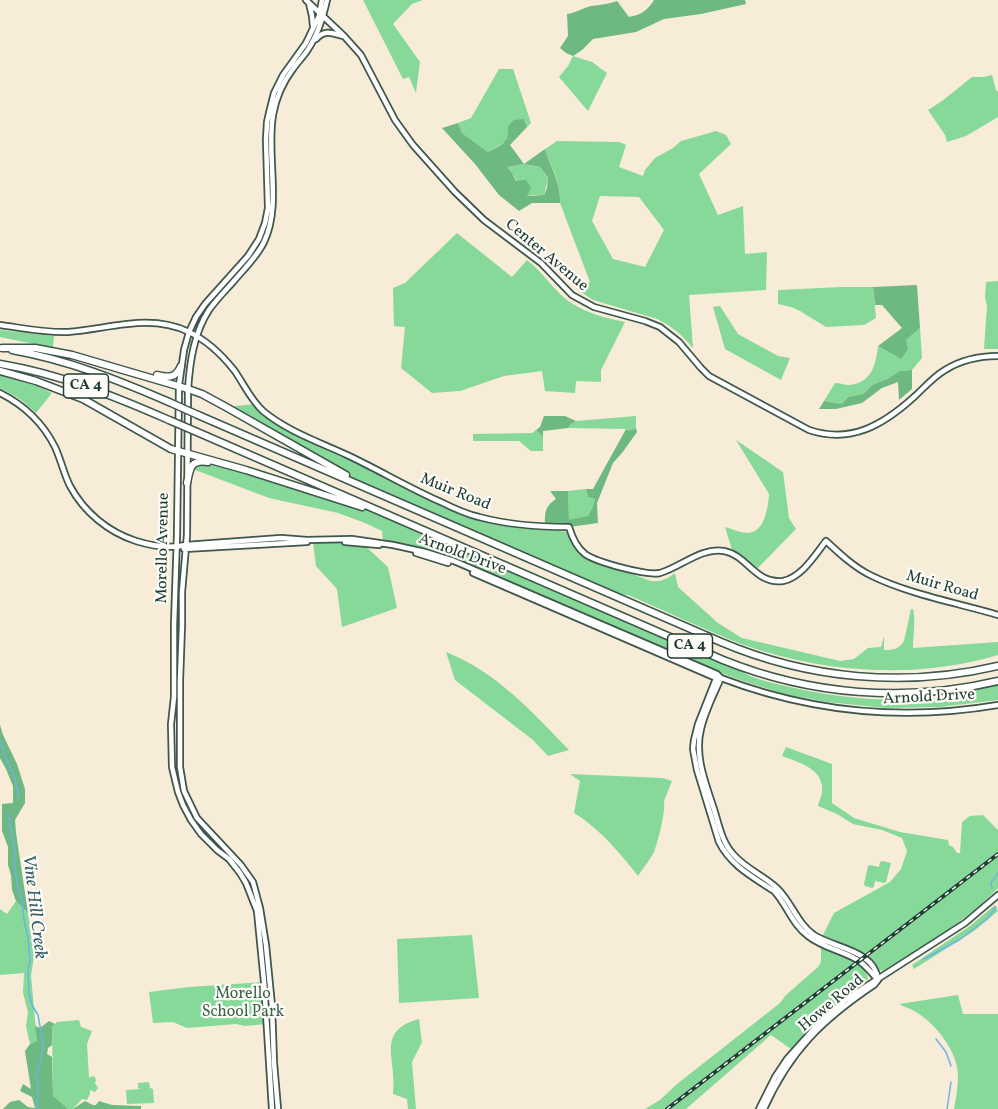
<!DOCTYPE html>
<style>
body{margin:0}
canvas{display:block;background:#f6ecd8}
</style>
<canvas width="998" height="1109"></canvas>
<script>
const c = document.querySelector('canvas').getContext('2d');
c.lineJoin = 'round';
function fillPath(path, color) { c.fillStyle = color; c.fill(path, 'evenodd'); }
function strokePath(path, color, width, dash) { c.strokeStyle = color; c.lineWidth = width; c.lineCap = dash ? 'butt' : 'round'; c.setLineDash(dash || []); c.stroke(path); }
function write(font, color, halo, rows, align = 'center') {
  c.font = font + ' Vollkorn,serif'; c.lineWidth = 4.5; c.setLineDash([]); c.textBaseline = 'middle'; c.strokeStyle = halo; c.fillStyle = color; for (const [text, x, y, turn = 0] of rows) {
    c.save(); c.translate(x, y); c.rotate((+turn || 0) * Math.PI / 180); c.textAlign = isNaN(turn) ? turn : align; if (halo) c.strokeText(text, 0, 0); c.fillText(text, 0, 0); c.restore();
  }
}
fillPath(new Path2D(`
 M363 0H423L412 4 393 24 420 62 416 93 409 77 403 79Z
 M573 56 592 62 607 73 588 111 559 77 568 66Z
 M499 69H513L531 123 527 127 524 119 509 134 505 142 488 152 462 133 458 123 471 118Z
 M992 75 996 90 998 92V117L966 136 947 142 945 135 928 110 942 101 972 77H984Z
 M716 131 726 135 731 144 699 174 718 215 743 206 745 254 767 252 766 290 689 295 693 348 680 334 668 325 657 319 593 300 578 290 590 282 560 203C561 182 552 169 545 149L557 141 620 142 626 145 619 167 643 176 645 170 655 158 673 148 681 141ZM600 196 639 197 664 230 645 267 613 259 592 221Z
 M524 164 540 167 548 179 544 195H534L526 196C519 187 515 175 507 167Z
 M457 233 512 277 527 260C540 270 549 283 560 294 578 311 601 317 625 322L601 370V382L576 381 575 393 545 391 542 371 504 376 460 391 432 393 401 368 405 327 394 326 393 288 405 283Z
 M998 281V349H984L987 306 985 297 986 282Z
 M842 287H873L876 318 864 325 826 327 800 311 791 307 778 304V290Z
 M720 306 738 334 778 356 790 358 781 380 725 349 713 307Z
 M920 328 922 358 912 370 900 371 887 379 872 385 863 394 848 397 842 404 824 401 835 383C840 383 845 385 849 385 872 383 876 364 878 346L901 359 906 340Z
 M0 330 54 336 53 348 0 337Z
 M0 375 37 386 52 393 36 413 20 399 0 388Z
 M255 404 276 420 459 510 496 521 557 527 559 531 567 532C572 542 576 551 585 557L651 581C661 582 667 579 675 573L678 587 718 623 742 638 840 661 854 659 868 648 881 647 884 636V650C894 650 899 649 904 641L911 609H913C916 622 913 635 913 648L998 642V655C914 680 823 673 741 644 703 629 665 611 628 595L608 593 372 491 226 407Z
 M636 416V428L629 431 626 429 568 428 571 424 576 421Z
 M536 430 543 437V451H531L519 441H473V434L532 433Z
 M736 440 783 472 789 518 796 529 754 572 733 553 725 527C732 529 741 533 748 533 765 532 768 507 769 494Z
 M203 461 318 493 399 520 731 664C737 668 744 673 750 676 763 681 777 684 790 687 845 700 913 705 969 693 979 691 987 684 998 681V700L940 707 885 708 827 702 788 695 746 682 718 672 522 587 454 561 383 543 382 531 365 523 338 513 269 498 190 468Z
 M586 489 588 497 595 499 593 506 588 516 569 521 568 491Z
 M324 541 362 543 388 567 397 608 342 627 337 589 316 566 313 542Z
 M446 652C497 672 532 712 569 750L548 756 533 740 455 680Z
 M786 747 832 764V803L854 818 900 832 948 840 949 845 953 847 957 853H960L962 822 970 816 983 815 998 830V888C965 922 923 947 883 971L879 970 868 957 937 903 936 902 863 957 821 939 834 913 890 882 901 869 907 851 902 838 882 830 853 824 837 814 818 806C819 801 822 796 822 792 825 769 798 762 782 756Z
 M570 774 663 778 672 781 664 801C666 810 658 842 654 852 650 860 643 868 638 876 620 853 599 828 574 813L580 781Z
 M883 861 891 863 886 882 884 883 875 881 874 887 872 888 865 886 864 884 868 866 870 865 879 867 880 862Z
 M16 901 28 913 34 956 31 976 37 1041 30 1044 26 1026 28 1012 23 993 24 973 0 975V909L7 914Z
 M995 905 998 911 974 931 914 969 912 965 970 926Z
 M472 935 479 998 399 1003 397 939Z
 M821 948C835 953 866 962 868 979L815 1021 791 1049 771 1035 686 1109H645L660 1100 677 1084 780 1003 786 995 818 967 821 962Z
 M264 982 266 1024 245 1026 236 1024 187 1028 173 1022 153 1023 149 992 189 987Z
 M958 995 963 1014H998V1109H954C956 1098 958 1087 958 1076 958 1052 936 1024 916 1012 910 1008 904 1007 899 1004Z
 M419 1019 422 1042 412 1062 416 1109H408L407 1099 393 1094C398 1061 374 1031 419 1019Z
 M79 1020 81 1027 92 1031 87 1044 89 1078 92 1076 95 1077 96 1080 95 1083 98 1088 95 1092 90 1090V1094L87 1100 82 1099 73 1109H68L53 1097 52 1027 57 1022Z
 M149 1082 150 1088 153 1089 154 1103 127 1104 126 1090 141 1089 138 1088V1083Z`), '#87d999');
fillPath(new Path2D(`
 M654 0H745L746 4 701 14 664 19 636 32 593 39 582 50 573 56 566 53 560 48 568 36 567 14C576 13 582 8 591 6 600 5 608 4 617 1L629 17C641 15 648 10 654 0Z
 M524 119 527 127 510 145 524 164 545 149C551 168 561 183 560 203H532L519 211 499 195 475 164 442 128 458 123 462 133 488 152C501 145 510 143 508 126L514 120ZM524 164 540 167 548 178 547 188 544 195 527 196 531 188 526 180 516 181 512 173 507 167Z
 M917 285 920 328 906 340 908 349 901 359 878 346 902 328 882 305H875L873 287Z
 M912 370V389L899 400 898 382 882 388 862 403 836 409H819L824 401 842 404 848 397 863 394 872 385 887 379 900 371Z
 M544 416H565L576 421 571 424 568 428 543 431V437L536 430 540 427Z
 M636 428 637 432 622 453 613 463 597 503 598 523 569 527H545C545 513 544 507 556 499L550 491H568L569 520 588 516 593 506 595 499 588 497 586 489H593L626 429 629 431Z
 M0 725 3 735 17 764 25 789V803L15 820 16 833 28 913 16 901 12 890 11 875 8 865V847L2 831V804L13 803V786L6 769 0 758Z
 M49 1021 55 1024 52 1027V1045L48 1048 47 1054 52 1057 53 1096 68 1109H3L10 1102 19 1100 28 1107 35 1108 32 1097 20 1091 23 1084 31 1089 25 1051 30 1044 37 1041 35 1026 40 1028Z
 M85 1101 93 1105H96L99 1101 112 1105 141 1106V1109H73Z`), '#6db981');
strokePath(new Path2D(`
 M0 740 4 753 14 776 19 797
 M8 813 15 851 14 862 18 888 22 900 24 920 28 937 30 962 28 971 29 993 32 1005 38 1015 43 1043 41 1059 36 1076 38 1085 37 1105 38 1109
 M992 888 991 883 998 873
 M924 959 959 940 988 918 996 907
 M936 1039 946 1052 951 1066
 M947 1109 951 1082`), '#6fb2e4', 1.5);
const secondary = new Path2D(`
 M306 0 344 36 361 55 395 120 413 145 455 192 484 220 541 263 572 295 594 307 645 321 660 327 679 342 701 368 709 376 809 430C851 444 883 425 914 397 924 388 933 377 945 370 961 360 979 356 998 356
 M309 3 312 16 313 26
 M316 39C325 29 332 33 343 36
 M0 325C22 328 45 333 68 332 109 329 149 313 189 332 206 340 222 355 234 370 244 384 250 399 263 411 287 431 319 442 347 455 379 470 409 488 441 502 453 508 466 514 479 517 509 525 539 527 569 527 572 537 576 547 585 554 596 562 647 576 660 573 681 567 701 547 724 551 747 555 756 585 783 581 802 577 815 555 826 541 840 554 854 567 870 575 908 594 957 603 998 615
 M0 393C24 405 43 423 55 447 61 460 64 474 70 486 84 512 108 532 136 541 152 546 169 549 186 545L281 538 307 540 352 539 393 545 425 552 454 561 717 674 721 678C810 712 904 721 998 705
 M345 542 379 545
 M184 549 307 542
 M416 553 448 563
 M473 573 716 678H721
 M717 676 698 724 694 740 693 749 697 770 719 842C731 866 753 877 774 891 787 905 792 924 808 936 822 947 839 950 854 958 865 963 870 972 878 980
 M721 678C714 694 705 711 701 729 694 756 706 784 714 809 719 825 722 843 734 855 746 869 765 876 778 889 792 903 797 923 814 935 834 948 875 950 878 980
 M272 1109 264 982 257 911 246 883 240 873 229 859 217 850 201 834 191 820 183 805 178 792 172 767 171 724 174 697V625L177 535 179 385 184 350 189 332 196 317 205 304 248 256 259 239 265 223 268 208 266 140 267 122 269 113 274 93 283 75 306 43 319 16 322 0
 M278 1109 274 1063 272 1006 266 945 260 908 253 882 241 865 197 818 184 791 180 767V680L182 625V592L187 535 188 389C190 361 194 333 209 310 216 300 225 291 233 282 243 270 257 257 264 242 282 205 266 155 273 115 276 98 283 82 293 69 297 63 303 57 307 51 318 35 323 18 327 0
 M759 1109 775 1077 787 1059 821 1021 845 1000 965 923 998 895
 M764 1109C790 1051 822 1020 874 985L878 980`);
const highway = new Path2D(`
 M2 348H35L72 355 188 389 202 394 226 407 346 475
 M12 350C68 360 118 380 169 402
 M0 364C60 374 114 396 169 420
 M0 371 36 381 83 399 171 449 246 470 362 507
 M157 375C169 378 176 378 181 366
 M198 415 721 642C808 679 905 688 998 666
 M197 432 723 660C810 695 906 703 998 681
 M187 483C190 469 190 459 208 462`);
strokePath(secondary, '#3f574d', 8);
strokePath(highway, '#3f574d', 9);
strokePath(secondary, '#fff', 4.5);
strokePath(highway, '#fff', 6);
const rail = new Path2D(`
 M667 1109 998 854`);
strokePath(rail, '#1f3d34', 4);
strokePath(rail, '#fdfcf7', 1.5, [4.5]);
const highwayBridge = new Path2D(`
 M169 402 198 415
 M169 420 197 432`);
strokePath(highwayBridge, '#3f574d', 9, []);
strokePath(highwayBridge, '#fff', 6);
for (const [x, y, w] of [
 [86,386,45],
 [690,646,45]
]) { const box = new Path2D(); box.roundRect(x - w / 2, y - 12, w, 24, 4.5); c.fillStyle = '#fdfcf7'; c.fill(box); strokePath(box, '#1f3d34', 1.5); }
write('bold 15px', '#1f3d34', null, [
 ["CA 4",86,386],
 ["CA 4",690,646]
]);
write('16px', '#1f3d34', '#fdfcf7', [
 ["Center Avenue",546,256,40],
 ["Muir Road",455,493,22],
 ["Morello Avenue",164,548,-89],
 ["Arnold Drive",462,555,20],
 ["Muir Road",942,587,16],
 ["Arnold Drive",929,698,-3],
 ["Howe Road",832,1004,-40]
]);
write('16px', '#39644d', '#fdfcf7', [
 ["Morello",243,995],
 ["School Park",243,1013]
]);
write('italic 18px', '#376069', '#fdfcf7', [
 ["Vine Hill Creek",33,907,83]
]);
</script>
